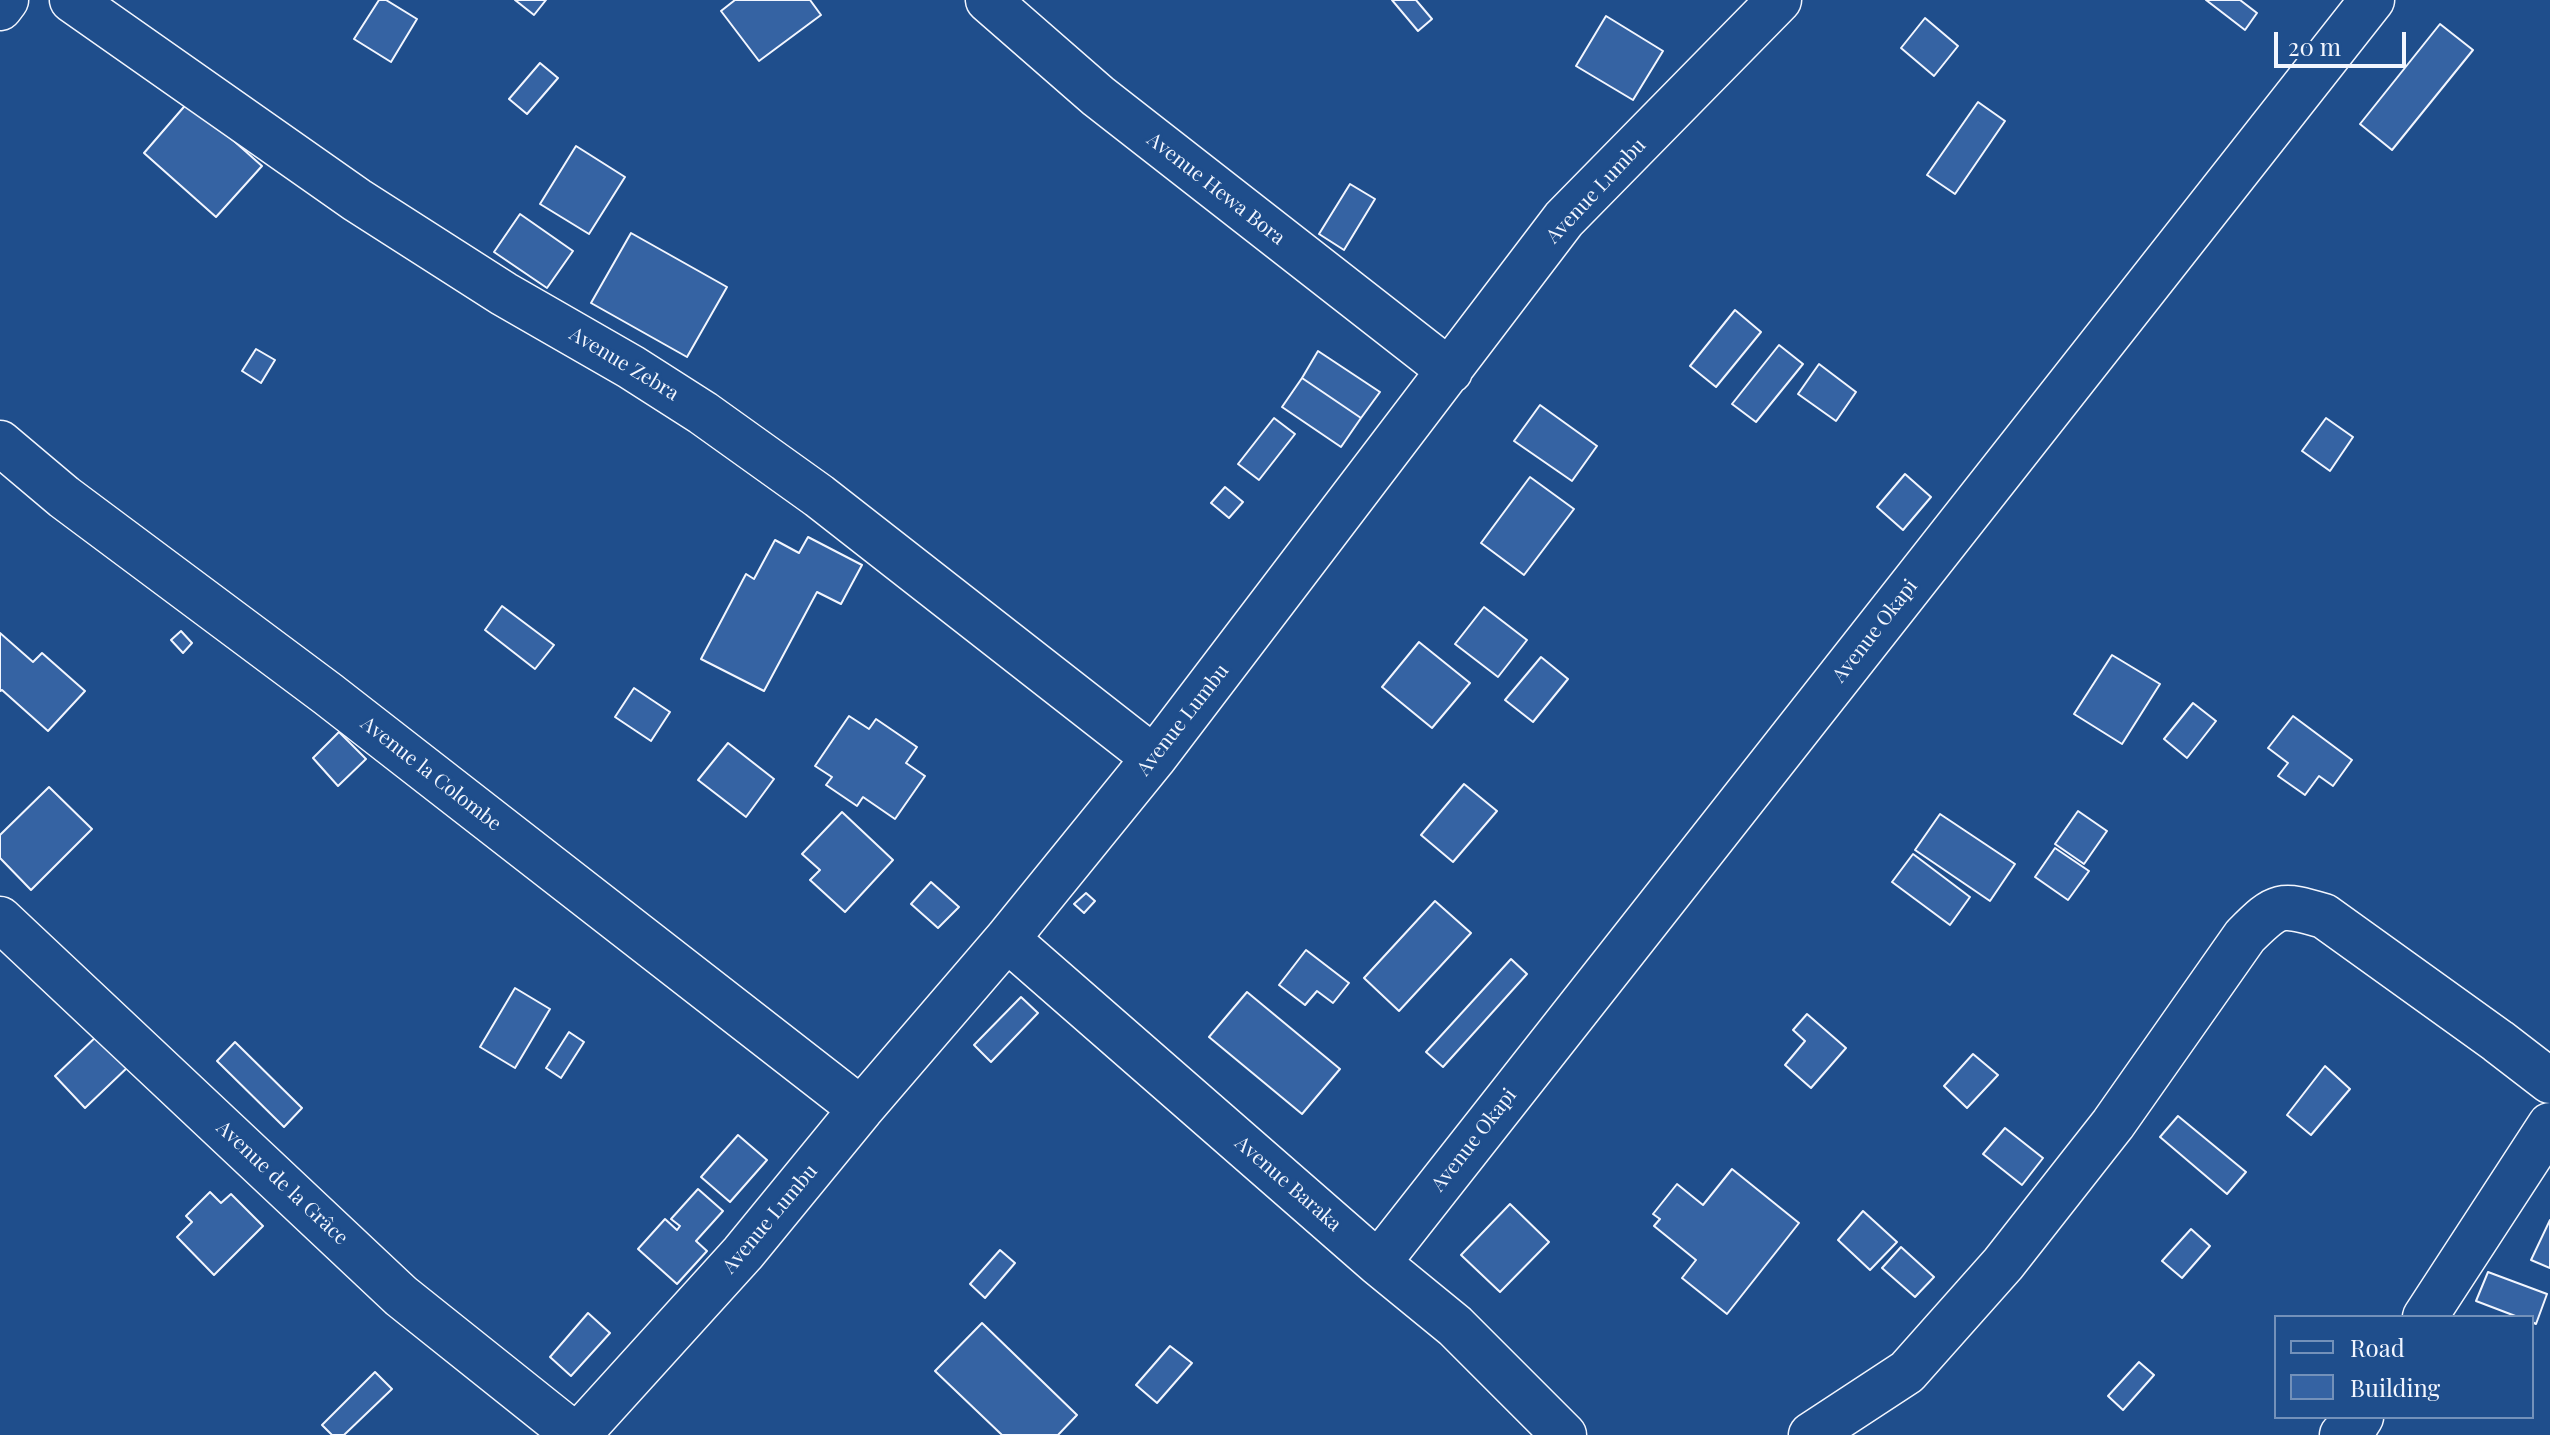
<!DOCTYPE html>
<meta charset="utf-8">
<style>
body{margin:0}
#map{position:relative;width:2550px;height:1435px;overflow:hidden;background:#1f4e8c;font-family:"Playfair Display",serif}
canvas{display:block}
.legend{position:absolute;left:2274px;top:1315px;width:260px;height:104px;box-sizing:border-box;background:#1f4e8c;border:2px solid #7391ba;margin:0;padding:10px 14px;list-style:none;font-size:24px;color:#f2f6ff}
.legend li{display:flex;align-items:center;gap:16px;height:40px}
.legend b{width:40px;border:2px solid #7391ba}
.scale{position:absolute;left:2274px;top:32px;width:132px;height:36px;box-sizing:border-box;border:4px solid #f2f6ff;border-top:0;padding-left:10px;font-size:24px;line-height:28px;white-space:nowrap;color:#f2f6ff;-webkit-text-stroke:6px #1f4e8c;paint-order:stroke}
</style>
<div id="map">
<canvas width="2550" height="1435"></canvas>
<ul class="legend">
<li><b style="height:10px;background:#1f4e8c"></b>Road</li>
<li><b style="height:22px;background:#3563a3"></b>Building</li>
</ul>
<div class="scale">20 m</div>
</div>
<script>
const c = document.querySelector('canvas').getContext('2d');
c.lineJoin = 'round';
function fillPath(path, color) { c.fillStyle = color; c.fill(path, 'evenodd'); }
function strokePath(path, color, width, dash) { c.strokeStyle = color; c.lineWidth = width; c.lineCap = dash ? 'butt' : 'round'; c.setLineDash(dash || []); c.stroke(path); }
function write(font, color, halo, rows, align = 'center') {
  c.font = font + ' "Playfair Display",serif'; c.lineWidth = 6; c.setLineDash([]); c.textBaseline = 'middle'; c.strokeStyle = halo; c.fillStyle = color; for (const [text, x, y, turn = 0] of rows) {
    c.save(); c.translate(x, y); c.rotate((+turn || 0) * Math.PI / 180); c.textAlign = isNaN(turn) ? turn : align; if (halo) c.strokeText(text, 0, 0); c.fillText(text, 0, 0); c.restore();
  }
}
const building = new Path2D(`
 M379 0H386L417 19 391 62 354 39Z
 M515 0H546L534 15Z
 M735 0H810L821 15 759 61 721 11Z
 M1392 0H1416L1432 19 1418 31Z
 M2206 0H2240L2257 13 2245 30Z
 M1606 16 1663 51 1633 100 1576 66Z
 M1925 18 1958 46 1934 76 1901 48Z
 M2440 24 2473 50 2392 150 2360 124Z
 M540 63 558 78 527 114 509 99Z
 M189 101 262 166 216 217 144 153Z
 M1978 102 2005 121 1955 194 1927 175Z
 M576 146 625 177 589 234 540 204Z
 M1350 184 1375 199 1344 250 1319 234Z
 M520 214 573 251 547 288 494 252Z
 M631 233 727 287 687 357 591 303Z
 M1735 310 1761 332 1716 387 1690 366Z
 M1779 345 1803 364 1756 422 1732 404Z
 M256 349 275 360 261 383 242 371Z
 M1318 351 1380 392 1361 418 1302 378Z
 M1819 364 1856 392 1836 421 1798 394Z
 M1302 378 1361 418 1341 447 1282 407Z
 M1540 405 1597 446 1572 481 1514 441Z
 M1274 418 1295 434 1259 480 1238 464Z
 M2326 418 2353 437 2330 471 2302 451Z
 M1905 474 1931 497 1903 530 1877 507Z
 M1530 477 1574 509 1524 575 1481 543Z
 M1225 487 1243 502 1229 518 1211 503Z
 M808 537 862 565 841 604 817 592 764 691 701 659 746 574 754 579 775 540 799 553Z
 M502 606 554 645 535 669 485 630Z
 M1484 607 1527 640 1498 677 1455 644Z
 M181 631 192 643 183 653 171 640Z
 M0 633 33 662 42 653 85 691 48 731 2 690 0 691Z
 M1419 642 1470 683 1432 728 1382 687Z
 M2112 655 2160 684 2122 744 2074 714Z
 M1541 657 1568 679 1533 722 1505 700Z
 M634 688 670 712 651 741 615 717Z
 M2193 703 2216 721 2187 758 2164 739Z
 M849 716 869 729 876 719 917 747 906 763 925 776 895 819 863 797 857 806 826 785 832 777 815 766Z
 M2293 716 2352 760 2333 786 2319 776 2305 795 2278 776 2288 763 2268 748Z
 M339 732 366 759 338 786 313 758Z
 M728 743 774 779 746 817 698 780Z
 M1464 784 1497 811 1453 862 1421 835Z
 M49 787 92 829 31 890 0 858V835Z
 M2078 811 2107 831 2084 864 2055 844Z
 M842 812 893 860 845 912 810 880 820 870 802 854Z
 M1940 814 2015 864 1990 901 1915 850Z
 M2055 848 2089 871 2068 900 2035 877Z
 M1913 854 1970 897 1950 925 1892 882Z
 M931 882 959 907 938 928 911 904Z
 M1086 893 1095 901 1084 913 1074 904Z
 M1435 901 1471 933 1399 1011 1364 978Z
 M1306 950 1349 983 1333 1003 1317 991 1305 1005 1279 985Z
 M1511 959 1527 974 1443 1067 1426 1052Z
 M515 988 550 1009 515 1068 480 1047Z
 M1247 992 1340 1069 1302 1114 1209 1037Z
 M1021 997 1038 1013 991 1062 974 1045Z
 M1807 1014 1846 1048 1811 1088 1785 1065 1805 1041 1793 1030Z
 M569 1032 584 1042 561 1078 546 1068Z
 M99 1034 130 1065 85 1108 55 1076Z
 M235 1042 302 1108 284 1127 217 1061Z
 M1973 1054 1998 1075 1967 1108 1944 1086Z
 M2325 1066 2350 1089 2311 1135 2287 1115Z
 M2178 1116 2246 1172 2227 1194 2160 1137Z
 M2005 1128 2043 1158 2022 1185 1983 1154Z
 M738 1135 767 1160 730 1202 701 1177Z
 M1732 1169 1799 1223 1727 1314 1682 1278 1696 1260 1654 1226 1660 1219 1653 1214 1677 1184 1703 1205Z
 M698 1189 723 1211 696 1241 707 1251 677 1284 638 1249 665 1219 677 1230 680 1226 671 1219Z
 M210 1192 221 1203 231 1194 263 1226 214 1275 177 1237 192 1222 186 1216Z
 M1510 1204 1549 1242 1500 1292 1461 1255Z
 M1863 1211 1897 1242 1870 1270 1838 1240Z
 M2550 1220V1268L2531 1260Z
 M2191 1229 2210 1246 2182 1278 2162 1261Z
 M1901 1247 1934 1277 1915 1297 1882 1268Z
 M1000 1250 1015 1263 985 1298 970 1284Z
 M2488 1272 2547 1294 2536 1324 2532 1322V1317H2518L2476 1301Z
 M588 1313 610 1333 571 1376 550 1357Z
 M982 1323 1077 1415 1058 1435H1002L935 1371Z
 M1170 1346 1192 1363 1157 1403 1136 1385Z
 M2139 1362 2154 1375 2123 1410 2108 1396Z
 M375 1372 392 1389 344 1435H332L322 1425Z`);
fillPath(building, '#3563a3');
strokePath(building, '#f2f6ff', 2);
const minor = new Path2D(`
 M72 0 357 200 504 294 631 367 703 413 819 496 1154 758
 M988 0 1098 96 1450 371
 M0 8 6 0
 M0 443 64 497 328 694 861 1109
 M0 919 401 1296 575 1435
 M1007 939 1378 1263 1455 1326 1564 1435
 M1378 1263 2372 0
 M2425 1317 2550 1125
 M578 1435 743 1253 861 1109 1007 939 1154 758 1564 219 1779 0
 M1811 1435 1907 1372 2003 1264 2113 1124 2245 936C2278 903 2280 903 2324 916L2498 1041 2550 1081
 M2342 1435 2356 1425 2361 1417`);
strokePath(minor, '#f2f6ff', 47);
strokePath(minor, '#1f4e8c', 44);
write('20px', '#f2f6ff', '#1f4e8c', [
 ["Avenue Hewa Bora",1216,189,38],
 ["Avenue Lumbu",1596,191,-47],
 ["Avenue Zebra",624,364,31],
 ["Avenue Okapi",1875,631,-52],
 ["Avenue Lumbu",1183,720,-52],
 ["Avenue la Colombe",431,774,38],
 ["Avenue Okapi",1474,1140,-52],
 ["Avenue de la Grâce",282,1183,43],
 ["Avenue Baraka",1288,1184,41],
 ["Avenue Lumbu",770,1219,-50]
]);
</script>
